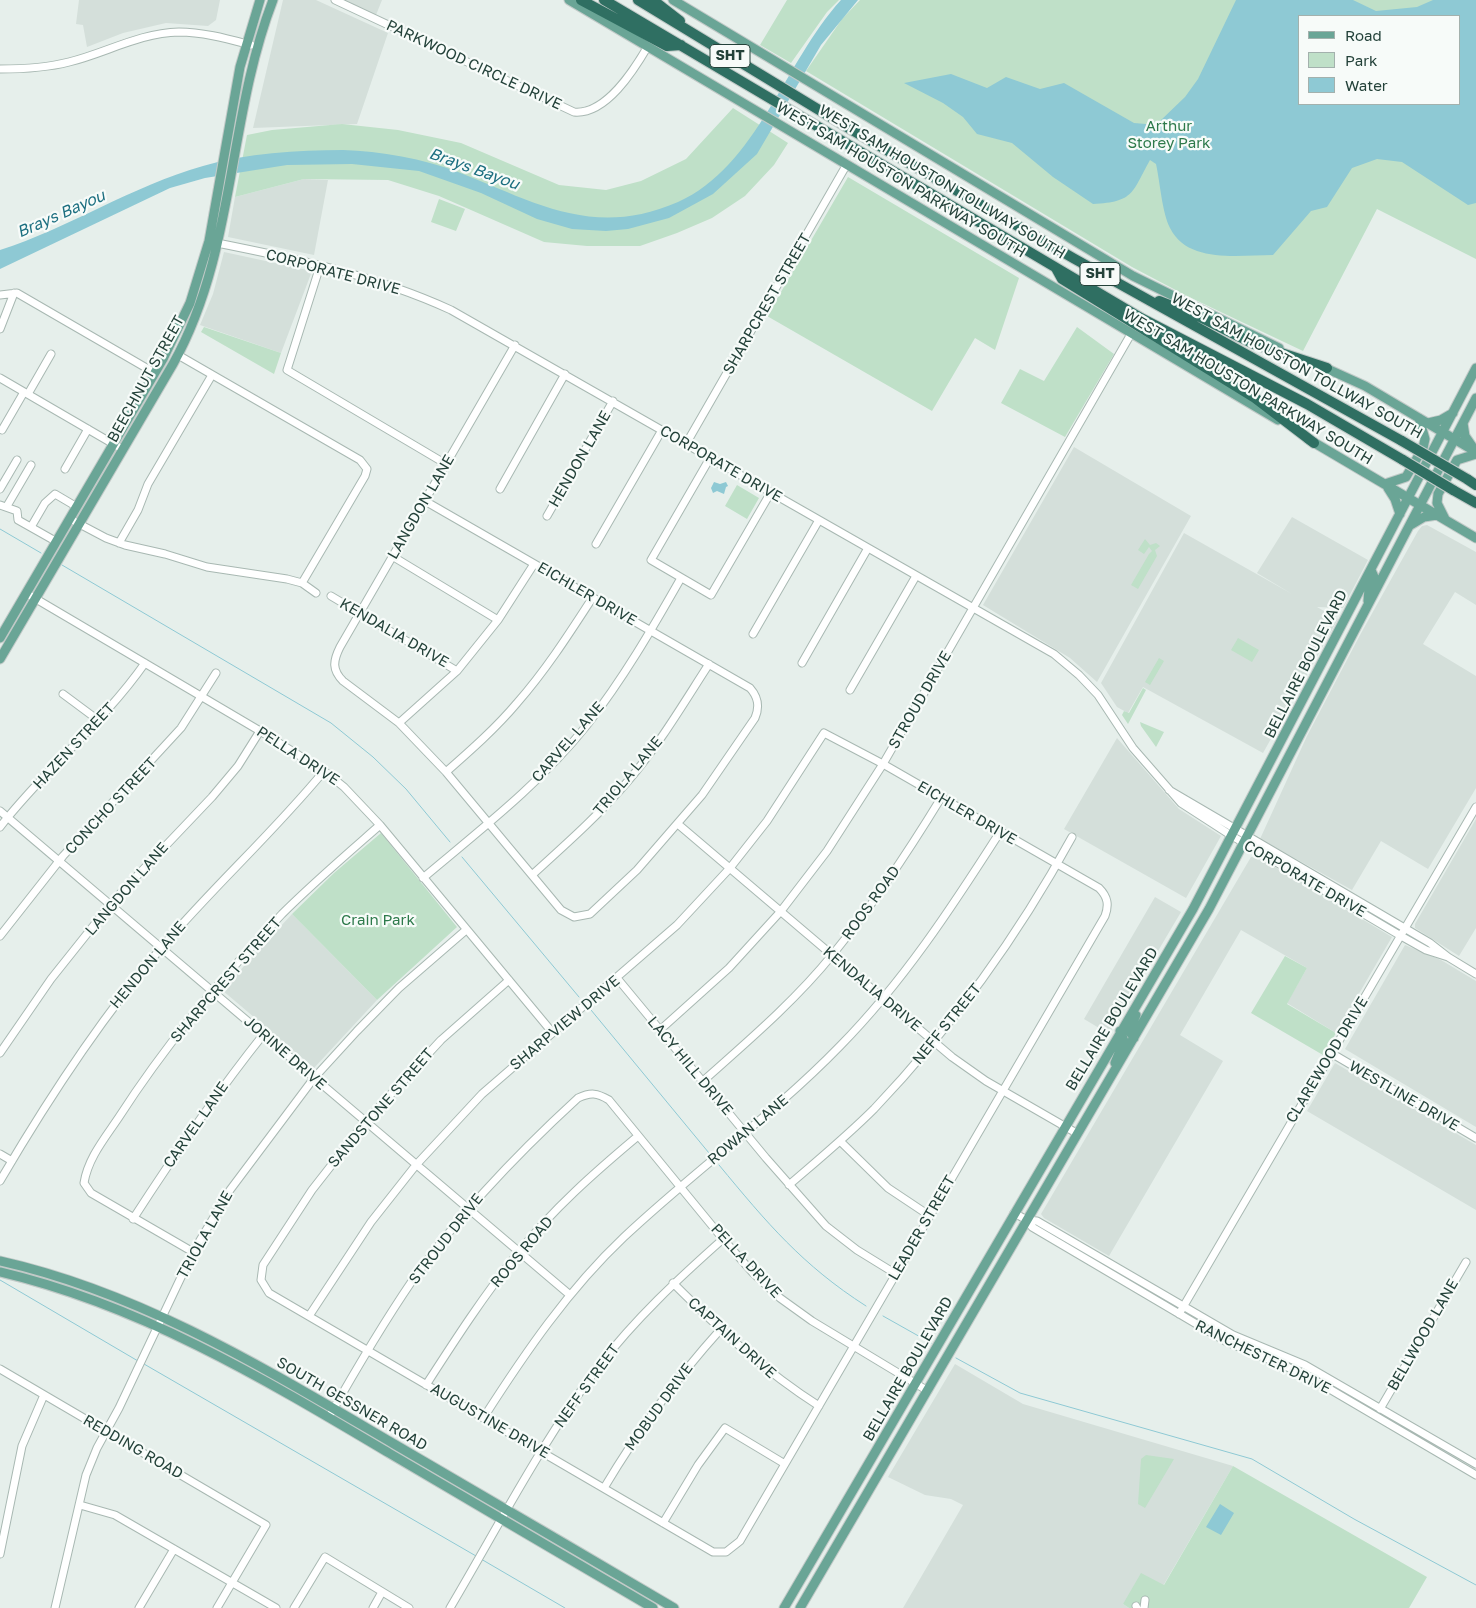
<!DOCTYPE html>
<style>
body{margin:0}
#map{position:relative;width:1476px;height:1608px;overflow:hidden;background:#e6efeb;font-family:"Golos Text",sans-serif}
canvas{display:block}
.legend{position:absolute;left:1298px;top:15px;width:162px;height:90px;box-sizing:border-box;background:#f7fbf9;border:1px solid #a3b1ad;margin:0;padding:6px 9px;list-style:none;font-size:15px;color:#24423a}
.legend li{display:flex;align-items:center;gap:10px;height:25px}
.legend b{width:25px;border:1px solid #a3b1ad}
</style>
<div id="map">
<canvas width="1476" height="1608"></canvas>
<ul class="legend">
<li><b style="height:6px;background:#6aa596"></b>Road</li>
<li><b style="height:14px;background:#bfe0c8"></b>Park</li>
<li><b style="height:14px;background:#8ec9d4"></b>Water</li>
</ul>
</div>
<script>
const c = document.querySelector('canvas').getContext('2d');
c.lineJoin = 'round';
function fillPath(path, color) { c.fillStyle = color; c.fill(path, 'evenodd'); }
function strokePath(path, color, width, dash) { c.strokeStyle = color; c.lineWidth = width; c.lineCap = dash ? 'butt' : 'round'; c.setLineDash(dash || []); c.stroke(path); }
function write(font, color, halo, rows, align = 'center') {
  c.font = font + ' "Golos Text",sans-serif'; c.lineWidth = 4.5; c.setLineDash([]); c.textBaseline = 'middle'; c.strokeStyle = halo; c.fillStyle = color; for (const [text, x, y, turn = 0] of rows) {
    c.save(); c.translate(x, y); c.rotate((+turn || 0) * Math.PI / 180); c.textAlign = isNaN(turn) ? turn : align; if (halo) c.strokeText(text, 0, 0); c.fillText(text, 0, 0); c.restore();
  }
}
fillPath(new Path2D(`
 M79 0H220L216 20 208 26 166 23 123 33 87 47 83 25 76 24Z
 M283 0H316L388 33 357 124 253 128Z
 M344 0H382L376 15Z
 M304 179 328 180 314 255 228 237 235 197Z
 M224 252 312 271 281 353 200 325 213 294Z
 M1074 447 1191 516 1097 682 1070 658 983 605Z
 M1292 517 1368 560 1343 608 1317 607 1338 619 1263 753 1143 687 1128 713 1117 707 1101 683 1184 533 1292 594 1257 573Z
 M1427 525 1476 552V605L1455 592 1423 644 1476 676V788L1428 869 1381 841 1352 890 1260 839 1307 736 1360 635 1418 531 1422 526Z
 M1117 738 1179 809 1221 836 1186 898 1064 829Z
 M1476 819V928L1459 956 1415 928V924Z
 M1251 857 1260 858 1392 937 1336 1033 1287 1003 1307 968 1241 930 1180 1035 1223 1061 1109 1256 1044 1218 1041 1214Z
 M1155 897 1181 912 1109 1034 1084 1019Z
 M292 914 377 1000 314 1068 222 990Z
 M1405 945 1441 960 1476 981V1127L1345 1049Z
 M1335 1063 1476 1145V1210L1307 1111Z
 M955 1364 1023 1404 1233 1466 1163 1586 1123 1604 1129 1608H903L963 1505 951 1499 925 1495 888 1477Z`), '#d4dfda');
fillPath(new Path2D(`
 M787 0H839L827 12 791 63 760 45Z
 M860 0H1476V259L1377 209 1303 351 1187 296 1132 267 806 71 842 19ZM1300 16H1460V104H1300Z
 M733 108 788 143 774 165 745 196 712 218 677 233 640 246H587L544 242 439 196 388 180 304 179 235 197 247 135 272 130 342 124 398 130 461 143 559 185 606 190 641 181 686 159Z
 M848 177 1019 278 995 350 975 338 932 411 767 316Z
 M439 199 465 209 456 231 431 222Z
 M204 327 281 353 274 374 201 332Z
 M1077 327 1114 354 1065 437 1001 403 1020 369 1044 381Z
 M737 485 759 498 747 519 725 506Z
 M1145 539 1150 545 1156 543 1160 546 1155 550 1157 556 1138 589 1131 585 1149 554 1152 551 1149 547 1144 554 1138 550Z
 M1238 638 1259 650 1252 662 1231 650Z
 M1159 658 1164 661 1150 685 1145 682Z
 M1143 688 1146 690 1128 724 1122 715 1124 711 1129 713Z
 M1140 722 1164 732 1156 747 1141 726Z
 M381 833 457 927 377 1000 292 914 334 873Z
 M1285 956 1307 968 1287 1004 1336 1033 1323 1055 1251 1013Z
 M1146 1455 1174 1459 1145 1508 1138 1504 1141 1459Z
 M1233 1466 1427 1577 1409 1608H1129L1123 1604 1141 1573 1164 1585Z`), '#bfe0c8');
fillPath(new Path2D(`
 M841 0H858L821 45 757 154 713 194 669 218 628 229 606 231 572 229 537 219 481 193 419 171 352 164 287 165 205 178 170 188 0 269V250C69 228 132 186 203 166 247 153 297 150 343 150 380 151 424 159 458 172 535 202 593 239 678 202 757 167 785 61 841 0Z
 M1236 0H1353L1376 11 1417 7 1433 0H1476V203L1468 205 1402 162 1377 159 1352 168 1327 207 1311 211 1273 255C1239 255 1188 264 1170 228 1162 212 1160 182 1156 164L1150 160C1132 192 1135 202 1093 204L1053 177 1012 143 977 134 963 117 943 103 904 83 951 74 987 88 1006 77 1040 89 1064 83 1134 123 1146 124 1159 122 1185 97 1198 79ZM1300 16H1460V104H1300Z
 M714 482 720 484 726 482 728 486 726 487 724 494 717 491 713 493 711 488Z
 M1220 1504 1234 1513 1221 1535 1206 1527Z`), '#8ec9d4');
strokePath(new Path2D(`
 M0 529 41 553
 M62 565 331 723 373 757 406 789 450 842
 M462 857 579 997
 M591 1010 709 1153
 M719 1165C767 1223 802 1265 866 1306
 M0 1280 138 1361
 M883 1316 931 1343
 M956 1358 1020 1393 1252 1459 1354 1519 1476 1585
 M144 1364 476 1556
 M481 1559 565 1608`), '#8ec9d4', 1);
const minor = new Path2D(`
 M335 0 574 112C606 115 634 70 648 46
 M0 69C23 69 46 68 69 62 106 53 139 33 179 32 203 32 228 39 251 45
 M212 242C293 258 375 275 451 310L1054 654 1079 675 1098 695 1133 748 1181 803 1232 836 1401 936 1426 950 1448 957
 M320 266 287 370 446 464
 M0 295 17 293 155 373
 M0 329 14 293
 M178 355 360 460 367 469 365 476 302 583
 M0 378 122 449
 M28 394 51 354
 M2 430 24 392
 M686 444 847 164
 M710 458 651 560 711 595 771 492
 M65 469 88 429
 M0 489 17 460
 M500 489 565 374
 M425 501 750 688C758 697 760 706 755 718L702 795 637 870 590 914 574 917 561 910 446 772 399 723 343 681C332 670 333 661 340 647L515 345
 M0 505 17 511 18 520 57 542
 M7 506 31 465
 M547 516 613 401
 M70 519 106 538 125 545 165 554 207 567 287 579 302 583 316 593
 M31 527 45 503 55 494 77 507
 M119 543 138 510 148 484 212 375
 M596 544 662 430
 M392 556 498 620
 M26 593 260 731 324 771 344 787 380 825 552 1032
 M331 596 457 671
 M753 634 819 520
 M802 663 868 548
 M850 690 916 576
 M63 694 98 720
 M399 723 457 671 498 620 534 564
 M446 772C471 750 496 728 517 703 546 670 569 634 593 597
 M1169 790 1430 943 1448 957 1476 974
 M0 811 570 1295
 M679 825 952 1057 986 1081 1078 1134
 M0 827C45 769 103 723 145 663
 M532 875C565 845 599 815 628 781 659 745 683 704 709 664
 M423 878C480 830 540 784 587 725 623 679 652 629 681 578
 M0 936 63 856 181 728 216 673
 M617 978 766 1158 826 1226 857 1250 896 1274
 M660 1030 729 968 781 911 827 851 883 764 1131 334
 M0 1053 51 979 114 900 212 797 238 766 260 731
 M1331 1053 1476 1138
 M703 1081C748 1041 795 1001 833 954 873 905 908 852 941 798
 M840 1141 888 1188 930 1216
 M0 1154 12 1161
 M0 1181C48 1099 100 1019 162 947 214 886 273 833 324 771
 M789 1185C818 1160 847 1136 874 1109 952 1027 1018 936 1072 837
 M1014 1213 1027 1220 1032 1227 1227 1342 1304 1374 1476 1475
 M133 1219C175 1154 215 1095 263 1035
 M1027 1220 1037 1221 1233 1335 1305 1365 1476 1464
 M193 1252 91 1193 84 1183C88 1158 105 1138 119 1117 166 1044 222 977 282 914 313 883 347 854 380 825
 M673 1283C719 1329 764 1371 819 1406
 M1179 1314 1476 807
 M309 1316 371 1222 416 1165 482 1094 677 925 730 868 767 821 824 733 883 764 1099 888C1108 897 1109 905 1105 916L740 1541 726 1552H713L269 1293 261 1280 263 1265 312 1190 366 1121 441 1040 509 980
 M0 1369 266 1525 217 1608
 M426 1385C455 1340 484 1295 518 1253 553 1209 595 1172 638 1136
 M1380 1409 1466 1262
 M329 1417C355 1371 382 1325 412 1281 460 1213 517 1154 578 1098 591 1092 597 1093 609 1100L723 1239 753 1273 780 1298 812 1321 928 1391
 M484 1417C525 1353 568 1290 624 1237 694 1171 773 1115 840 1046 903 982 952 907 1000 832
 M604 1488C638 1431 675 1380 720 1330
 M80 1505 115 1515 276 1608
 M663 1523 698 1465 725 1428 785 1464
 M0 1554 22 1446 44 1395
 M1136 1606 1137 1608
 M55 1608 86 1475 97 1448 119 1408 193 1252 230 1190 314 1078 357 1031 399 988 466 930
 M139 1608 174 1549
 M294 1608 325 1557 409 1608
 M373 1608 382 1592
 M450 1608C498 1527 542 1441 599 1366 635 1319 679 1278 723 1239
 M1144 1608 1145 1600`);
const major = new Path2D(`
 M569 0 1278 420
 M673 0 1133 276 1279 348
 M1321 366 1365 386 1476 452
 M1428 423 1441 420 1453 413
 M1463 423 1465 436 1474 449
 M1308 439 1476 538
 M1385 484 1406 477 1423 448 1425 439 1419 418
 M1388 488 1395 499 1400 514
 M1445 519 1437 503 1438 494 1457 460 1476 454
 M1409 526 1424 517 1437 515
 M1368 601 1369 589 1374 577 1371 570
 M0 638 163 359 190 303 209 241 240 67 260 0
 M0 659 173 364C236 251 227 119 273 0
 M1134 1038 1129 1031 1136 1015
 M1115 1063 1124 1041 1120 1031
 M0 1261C143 1293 269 1371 394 1444 487 1498 581 1553 674 1608
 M0 1272C141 1305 266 1380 389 1453 477 1505 565 1556 653 1608
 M784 1608 1193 909 1476 368
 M800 1608 1209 909 1476 398`);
const highway = new Path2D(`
 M581 0 667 46 681 45
 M604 0 1141 318 1307 404 1403 460
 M638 0 852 130 1073 258 1402 441
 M653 0 680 21
 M1056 268 1062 279 1255 398 1314 443
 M1159 301 1200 317 1254 344 1327 368
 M1467 479 1476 485
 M1453 490 1476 503`);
strokePath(minor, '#a8b8b2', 9);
strokePath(major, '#c2cac8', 11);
strokePath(highway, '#c2cac8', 12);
strokePath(minor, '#fff', 7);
strokePath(major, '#6aa596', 9);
strokePath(highway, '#2f6f62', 10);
const highwayBridge = new Path2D(`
 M1402 441 1467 479
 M1403 460 1453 490`);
strokePath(highwayBridge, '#c2cac8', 12, []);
strokePath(highwayBridge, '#2f6f62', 10);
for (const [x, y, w] of [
 [730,56,40],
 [1100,274,40]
]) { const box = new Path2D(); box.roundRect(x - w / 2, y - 11.5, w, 23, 4); c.fillStyle = '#f7fbf9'; c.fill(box); strokePath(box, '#24423a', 1); }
write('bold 14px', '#24423a', null, [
 ["SHT",730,56],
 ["SHT",1100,274]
]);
write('15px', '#24423a', '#f7fbf9', [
 ["PARKWOOD CIRCLE DRIVE",474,65,25],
 ["WEST SAM HOUSTON PARKWAY SOUTH",901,180,31],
 ["WEST SAM HOUSTON TOLLWAY SOUTH",942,182,31],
 ["CORPORATE DRIVE",333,272,15],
 ["SHARPCREST STREET",767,304,-60],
 ["WEST SAM HOUSTON TOLLWAY SOUTH",1297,366,29],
 ["BEECHNUT STREET",146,379,-61],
 ["WEST SAM HOUSTON PARKWAY SOUTH",1248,387,31],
 ["HENDON LANE",580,459,-60],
 ["CORPORATE DRIVE",721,464,30],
 ["LANGDON LANE",421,507,-60],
 ["EICHLER DRIVE",587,594,30],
 ["KENDALIA DRIVE",394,633,30],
 ["BELLAIRE BOULEVARD",1306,664,-63],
 ["STROUD DRIVE",920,700,-60],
 ["CARVEL LANE",568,742,-49],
 ["HAZEN STREET",74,746,-47],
 ["PELLA DRIVE",298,756,33],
 ["TRIOLA LANE",628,776,-50],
 ["CONCHO STREET",111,806,-47],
 ["EICHLER DRIVE",967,813,30],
 ["CORPORATE DRIVE",1305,879,30],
 ["LANGDON LANE",127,889,-49],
 ["ROOS ROAD",871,903,-54],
 ["HENDON LANE",148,965,-50],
 ["SHARPCREST STREET",226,980,-49],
 ["KENDALIA DRIVE",872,989,40],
 ["BELLAIRE BOULEVARD",1112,1019,-59],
 ["SHARPVIEW DRIVE",565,1023,-40],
 ["NEFF STREET",947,1024,-51],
 ["JORINE DRIVE",285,1053,41],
 ["CLAREWOOD DRIVE",1327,1060,-59],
 ["LACY HILL DRIVE",690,1066,50],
 ["WESTLINE DRIVE",1404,1096,30],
 ["SANDSTONE STREET",381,1108,-49],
 ["CARVEL LANE",196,1125,-55],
 ["ROWAN LANE",748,1130,-40],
 ["LEADER STREET",922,1228,-60],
 ["TRIOLA LANE",205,1235,-61],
 ["STROUD DRIVE",446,1239,-52],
 ["ROOS ROAD",522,1252,-50],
 ["PELLA DRIVE",746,1261,47],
 ["BELLWOOD LANE",1423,1335,-60],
 ["CAPTAIN DRIVE",732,1338,42],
 ["RANCHESTER DRIVE",1263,1357,26],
 ["BELLAIRE BOULEVARD",908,1369,-60],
 ["NEFF STREET",587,1386,-54],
 ["SOUTH GESSNER ROAD",352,1404,30],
 ["MOBUD DRIVE",659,1407,-54],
 ["AUGUSTINE DRIVE",490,1421,30],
 ["REDDING ROAD",133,1447,30]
]);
write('15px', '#2d7a4b', '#f7fbf9', [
 ["Arthur",1169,126],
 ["Storey Park",1169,143],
 ["Crain Park",378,920]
]);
write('italic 16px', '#1c6f80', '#f7fbf9', [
 ["Brays Bayou",474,169,20],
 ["Brays Bayou",61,214,-24]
]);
</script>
